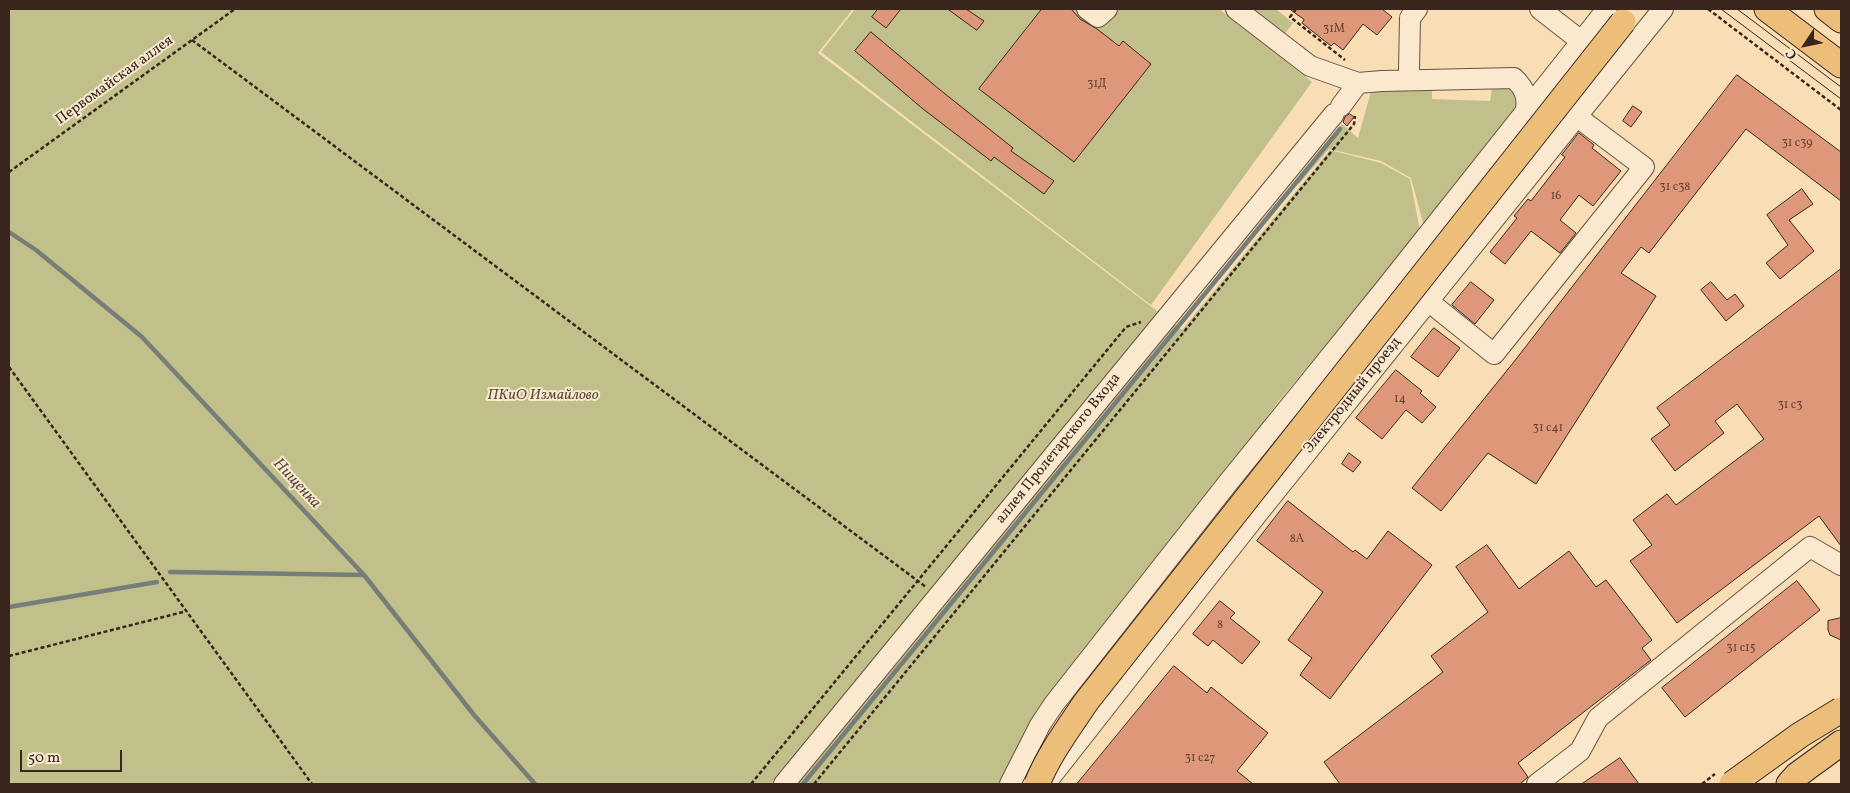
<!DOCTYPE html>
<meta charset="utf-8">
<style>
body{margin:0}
#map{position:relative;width:1850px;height:793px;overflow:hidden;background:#f9ddb5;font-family:Vollkorn,serif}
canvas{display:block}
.frame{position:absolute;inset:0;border:10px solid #39251c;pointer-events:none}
.north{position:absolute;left:1780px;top:20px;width:50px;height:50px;-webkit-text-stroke:4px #fbe9cf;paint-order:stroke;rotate:236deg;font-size:14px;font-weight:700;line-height:20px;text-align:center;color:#39251c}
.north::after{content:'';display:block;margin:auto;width:18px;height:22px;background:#39251c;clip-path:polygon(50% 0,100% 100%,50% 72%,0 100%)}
.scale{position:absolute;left:20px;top:750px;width:102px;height:22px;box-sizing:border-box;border:2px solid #39251c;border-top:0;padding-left:6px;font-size:15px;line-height:18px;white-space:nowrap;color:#39251c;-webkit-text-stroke:4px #fbe9cf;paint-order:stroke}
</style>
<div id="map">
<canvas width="1850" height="793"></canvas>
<div class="frame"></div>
<div class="north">С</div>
<div class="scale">50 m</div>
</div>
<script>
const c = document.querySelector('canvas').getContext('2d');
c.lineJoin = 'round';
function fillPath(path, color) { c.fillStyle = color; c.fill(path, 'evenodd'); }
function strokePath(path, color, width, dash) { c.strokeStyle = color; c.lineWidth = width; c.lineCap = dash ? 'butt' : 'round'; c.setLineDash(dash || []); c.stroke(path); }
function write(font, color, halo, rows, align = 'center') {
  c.font = font + ' Vollkorn,serif'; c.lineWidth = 4; c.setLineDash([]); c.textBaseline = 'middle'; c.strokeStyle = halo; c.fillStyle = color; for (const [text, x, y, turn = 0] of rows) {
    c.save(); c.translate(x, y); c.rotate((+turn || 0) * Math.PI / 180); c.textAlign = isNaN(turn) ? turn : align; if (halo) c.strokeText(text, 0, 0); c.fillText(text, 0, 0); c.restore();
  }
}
fillPath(new Path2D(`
 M9 9H853L818 53 1182 330 1330 150 1381 163 1410 179 1420 231 1278 402 998 784H9Z
 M855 9H1219L1312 82 1151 305 821 52Z
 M1250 9H1276L1293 23 1284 35Z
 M1372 88H1432V99L1490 101 1492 88H1513L1520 107 1425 230 1411 178 1381 161 1329 149 1299 184 1294 182 1342 124 1358 138Z`), '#c1c08b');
strokePath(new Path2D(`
 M9 232 36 250 142 337 364 575 474 715 535 784
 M170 572 364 575
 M9 607 157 582
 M803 784 1340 129`), '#777e78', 4.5);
const building = new Path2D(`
 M878 9H901L886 28 872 17Z
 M948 9H966L984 21 977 30Z
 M1042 9H1071L1080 19 1097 29 1119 46 1123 41 1151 64 1074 162 979 89Z
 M1290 9H1382L1392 17 1377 35 1363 24 1343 50 1334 43 1331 46 1302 23 1304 20Z
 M871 32 939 89 1013 148 1011 151 1054 181 1044 194 994 157 991 161 923 109 855 51Z
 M1737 75 1841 152V201L1746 129 1649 253 1641 247 1621 273 1656 296 1536 484 1488 453 1441 511 1412 488 1513 363Z
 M1633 106 1642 112 1631 127 1623 121Z
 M1350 114 1354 117 1347 126 1343 122 1345 117Z
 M1579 133 1594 145 1592 148 1621 171 1593 206 1579 195 1560 220 1576 233 1560 253 1531 231 1505 264 1490 252 1517 218 1514 216 1528 199 1531 201 1565 157 1562 155Z
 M1802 189 1813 204 1789 220 1814 251 1780 279 1766 263 1788 245 1767 215Z
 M1841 269V546L1819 516 1677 623 1630 561 1652 545 1633 520 1667 494 1676 505 1764 439 1737 404 1715 421 1724 433 1675 471 1651 439 1670 425 1657 408Z
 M1471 282 1494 300 1475 324 1452 305Z
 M1711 282 1727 300 1735 294 1744 306 1726 321 1701 290Z
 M1434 328 1460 348 1438 377 1411 357Z
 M1396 370 1422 391 1420 393 1436 407 1422 423 1406 410 1382 439 1356 418Z
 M1349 453 1361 462 1353 472 1342 464Z
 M1288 501 1353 552 1355 550 1367 559 1388 531 1432 565 1330 699 1300 675 1312 658 1288 640 1323 592 1257 541Z
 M1487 545 1519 589 1569 551 1596 587 1606 580 1652 640 1642 648 1651 660 1518 763 1528 777 1520 784H1340L1324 762 1443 672 1431 656 1488 612 1456 567Z
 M1797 581 1820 610 1685 717 1662 688Z
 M1220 601 1235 613 1230 618 1260 642 1242 664 1213 640 1208 646 1193 634Z
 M1841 618V640L1830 635 1828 630V621Z
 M1174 666 1207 693 1211 687 1268 733 1237 771 1253 784H1077Z
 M1620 758 1639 784H1582Z`);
fillPath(building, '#de9879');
strokePath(building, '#39251c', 1);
const minor = new Path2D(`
 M1087 9 1098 17 1107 9
 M1236 9 1310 66 1358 83 1382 81 1514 78C1525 89 1529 98 1525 114
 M1540 9 1581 41
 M1411 80 1409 70 1410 18 1417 9
 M1341 106 1358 83
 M1428 301 1494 354 1644 167 1576 116
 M784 784 1334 114
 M1010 784 1040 725 1054 704 1227 484 1384 290 1607 9
 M1045 784 1262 508 1663 9
 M1537 784 1580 751 1598 718 1810 547 1841 565`);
const major = new Path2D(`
 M1767 9 1841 65
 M1827 9 1841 20
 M1789 784 1797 775 1841 743`);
strokePath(minor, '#695342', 22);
strokePath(major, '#39251c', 27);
strokePath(new Path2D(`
 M1296 9 1290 17 1345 60
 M1708 9 1841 110
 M192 40 926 587
 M9 172 235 9
 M9 367 312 784
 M9 656 187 611
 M751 784 1126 327 1141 322
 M814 784 1354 124 1355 116
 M1702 784 1715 774`), '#39251c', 2.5, [4, 2.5]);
strokePath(minor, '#fbe9cf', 20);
strokePath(major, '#ecbe7a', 25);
strokePath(new Path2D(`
 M1721 9 1841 99
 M1737 9 1841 87`), '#39251c', 1);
const majorBridge = new Path2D(`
 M1037 784C1049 754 1068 729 1086 702L1623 22
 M1732 784 1800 735 1841 710`);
strokePath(majorBridge, '#39251c', 27, []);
strokePath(majorBridge, '#ecbe7a', 25);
write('12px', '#624233', null, [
 ["31М",1334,30],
 ["31Д",1097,85],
 ["31 с39",1797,144],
 ["31 с38",1675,188],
 ["16",1556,197],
 ["14",1400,400],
 ["31 с3",1790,406],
 ["31 с41",1548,429],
 ["8А",1297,540],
 ["8",1220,626],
 ["31 c15",1741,649],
 ["31 с27",1200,759]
]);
write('15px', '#39251c', '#fbe9cf', [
 ["Первомайская аллея",115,81,-36],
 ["Электродный проезд",1353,396,-51],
 ["аллея Пролетарского Входа",1059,449,-51]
]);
write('italic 15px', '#5b4c38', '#fbe9cf', [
 ["ПКиО Измайлово",543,396]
]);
write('italic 16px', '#534a42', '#fbe9cf', [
 ["Нищенка",296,484,47]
]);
</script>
